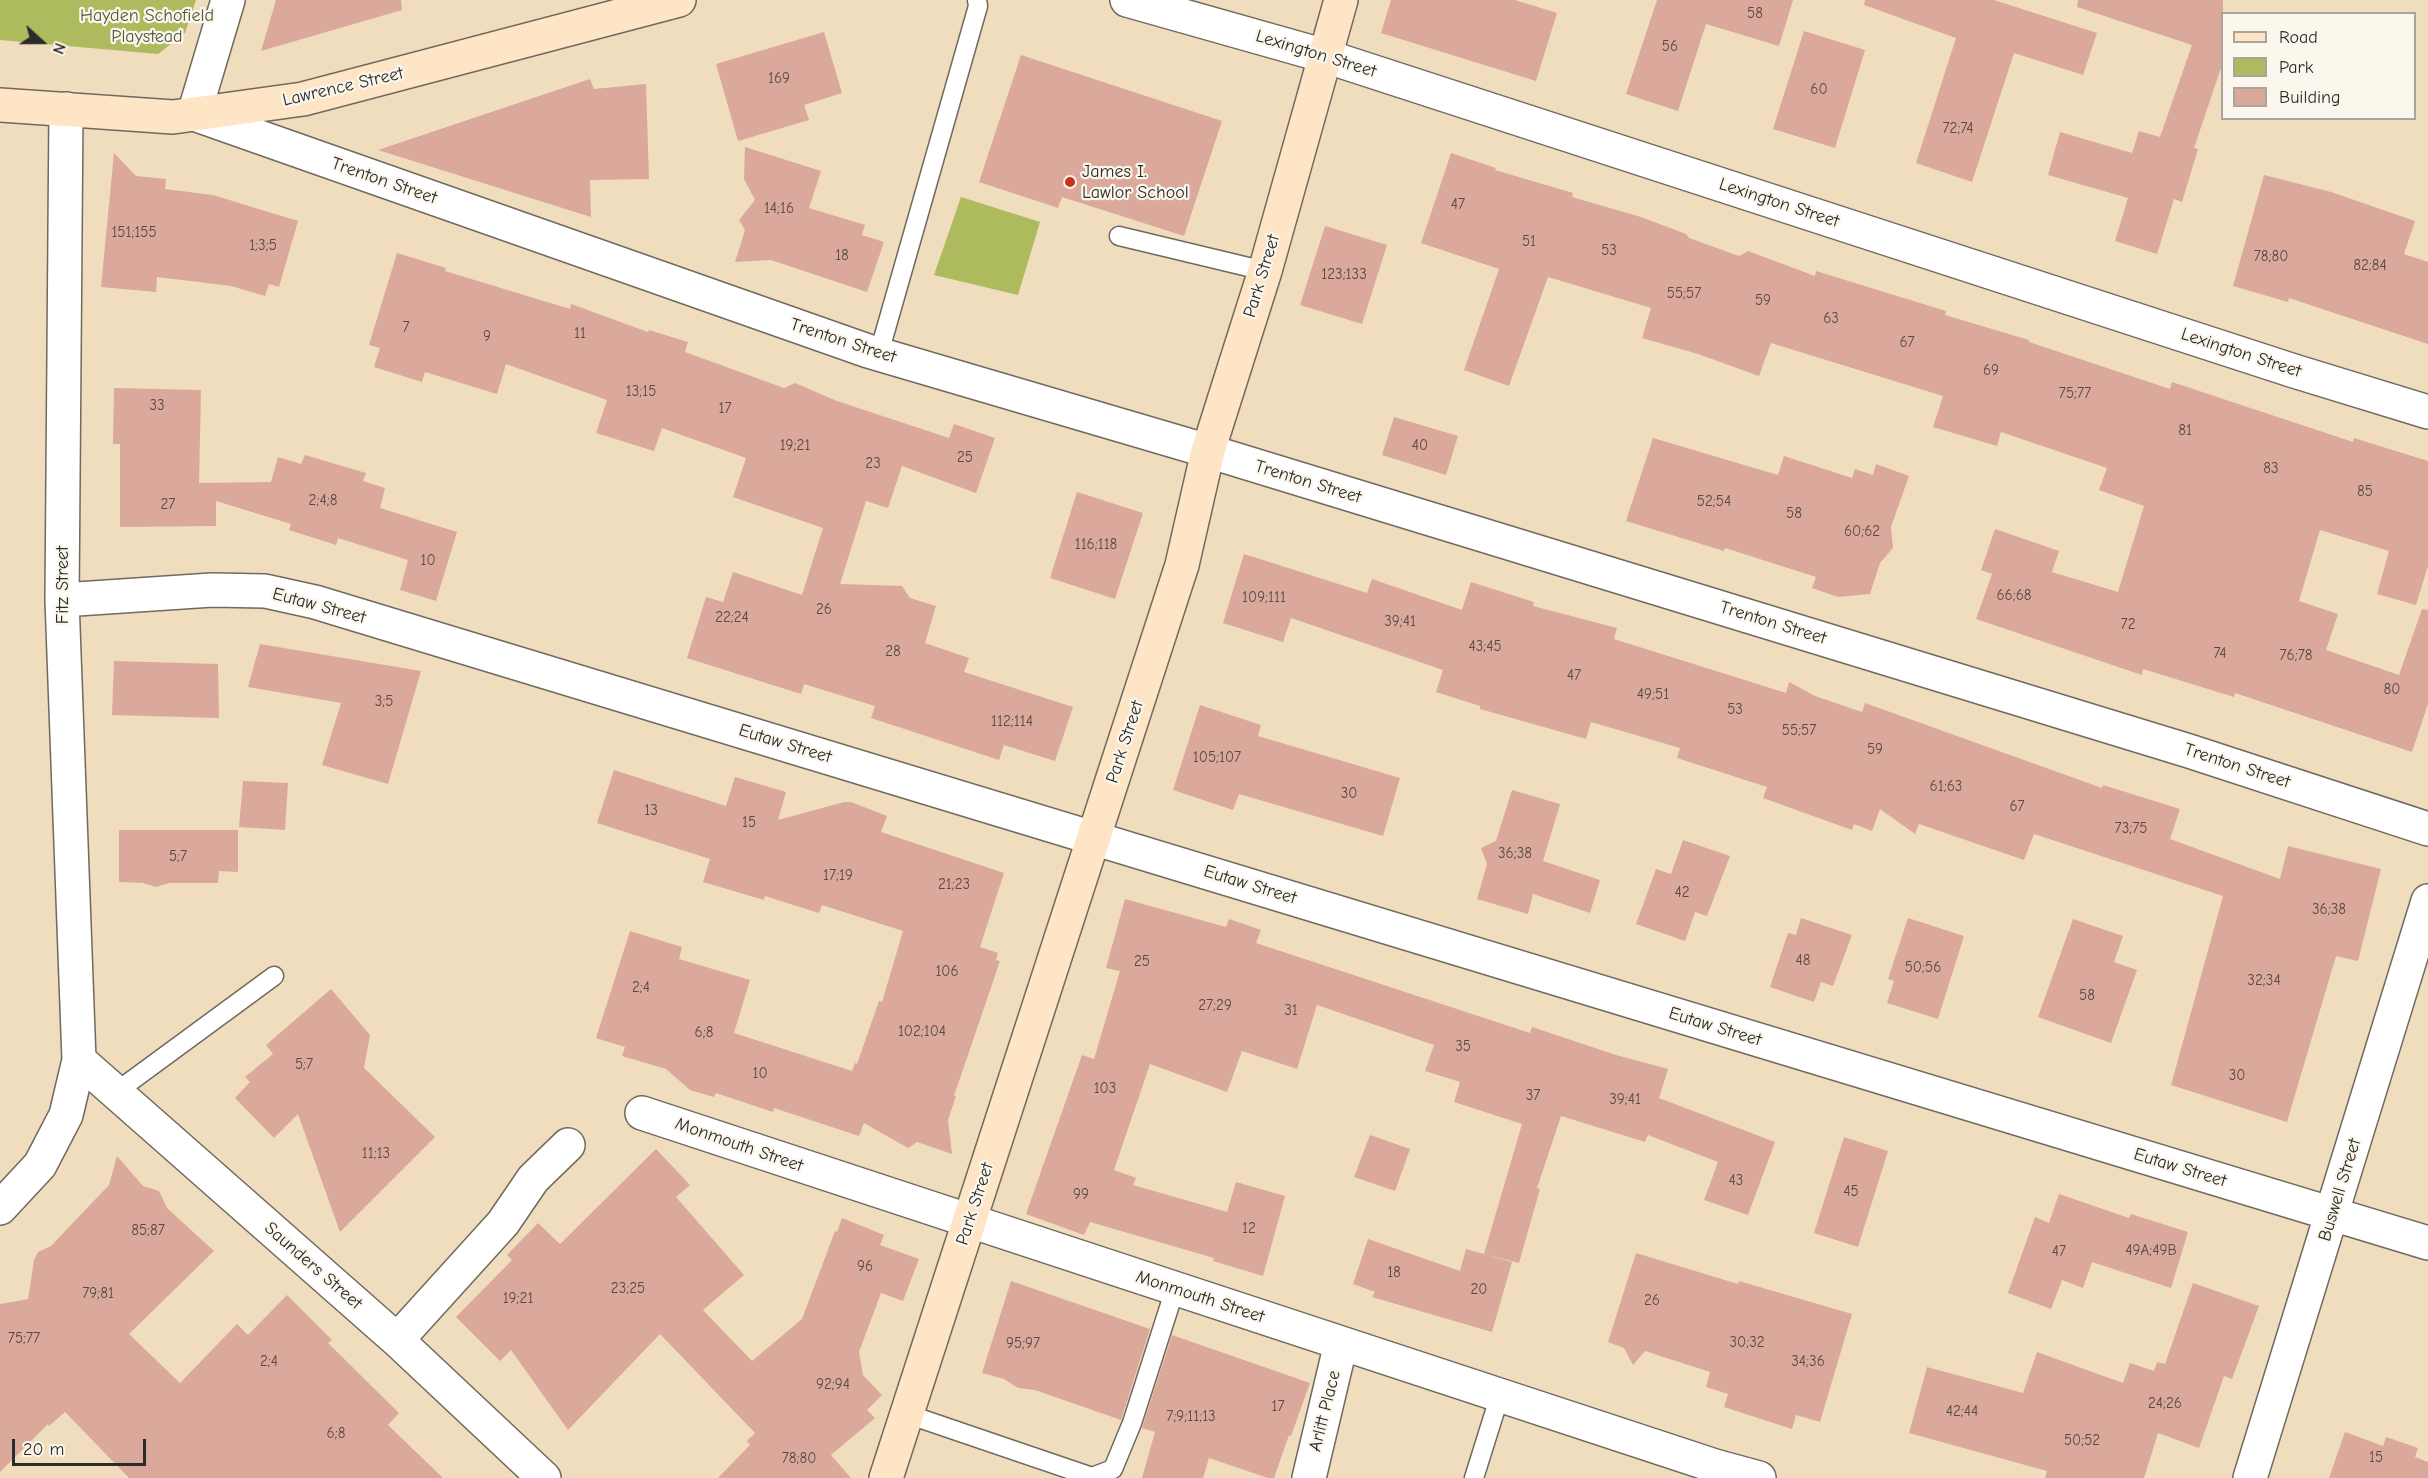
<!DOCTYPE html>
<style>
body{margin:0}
#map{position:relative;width:2428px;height:1478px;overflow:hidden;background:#f0ddbd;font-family:"Comic Neue",sans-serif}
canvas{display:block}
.legend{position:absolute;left:2221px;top:12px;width:195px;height:108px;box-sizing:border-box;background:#fbf7ec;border:2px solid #a8a59f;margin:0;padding:8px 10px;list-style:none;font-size:18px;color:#2b2b2b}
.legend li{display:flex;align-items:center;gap:12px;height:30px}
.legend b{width:30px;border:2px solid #a8a59f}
.north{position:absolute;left:12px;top:12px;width:60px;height:60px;-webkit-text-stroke:4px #fbf7ec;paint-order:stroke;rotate:111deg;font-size:16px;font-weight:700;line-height:24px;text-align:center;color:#2b2b2b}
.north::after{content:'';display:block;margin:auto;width:21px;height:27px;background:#2b2b2b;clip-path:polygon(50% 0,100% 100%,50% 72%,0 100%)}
.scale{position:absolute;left:12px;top:1439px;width:134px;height:27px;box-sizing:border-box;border:3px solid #2b2b2b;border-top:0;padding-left:8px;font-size:18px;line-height:21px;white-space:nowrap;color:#2b2b2b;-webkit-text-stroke:4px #fbf7ec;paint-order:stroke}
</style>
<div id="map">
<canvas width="2428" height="1478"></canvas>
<ul class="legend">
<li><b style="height:8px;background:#fee5c5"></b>Road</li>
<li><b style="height:16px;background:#adbb5e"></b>Park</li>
<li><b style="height:16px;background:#daa99b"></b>Building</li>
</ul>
<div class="north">N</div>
<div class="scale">20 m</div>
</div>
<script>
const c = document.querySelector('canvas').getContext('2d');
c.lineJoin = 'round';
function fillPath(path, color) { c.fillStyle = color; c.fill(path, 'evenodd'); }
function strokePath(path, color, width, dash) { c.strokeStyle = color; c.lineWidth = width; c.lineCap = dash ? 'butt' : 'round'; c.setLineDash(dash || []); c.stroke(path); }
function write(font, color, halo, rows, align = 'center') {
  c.font = font + ' "Comic Neue",sans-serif'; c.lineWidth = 4.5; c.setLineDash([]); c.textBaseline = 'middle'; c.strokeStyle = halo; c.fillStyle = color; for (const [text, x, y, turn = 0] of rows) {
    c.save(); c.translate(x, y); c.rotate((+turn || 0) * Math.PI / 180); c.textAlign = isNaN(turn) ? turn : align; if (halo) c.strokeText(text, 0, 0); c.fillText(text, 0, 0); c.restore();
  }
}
fillPath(new Path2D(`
 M0 0H196L185 33 158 54 0 40Z
 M961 197 1040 222 1018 295 934 275Z`), '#adbb5e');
fillPath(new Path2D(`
 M276 0H401L402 10 261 51Z
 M1391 0H1515L1557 13 1536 81 1381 33Z
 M1657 0H1793L1779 46 1706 24 1678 111 1626 94Z
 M1865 0H1994L2097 33 2083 75 2014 53 1972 182 1916 163 1956 38 1864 5Z
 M2078 0H2223V62L2194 148 2198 149 2182 202 2174 199 2157 254 2115 241 2128 198 2048 175 2060 132 2132 153 2139 131 2160 137 2192 45 2077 7Z
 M1804 31 1865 50 1835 148 1773 129Z
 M824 32 842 93 804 105 809 120 738 141 716 64Z
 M1021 55 1222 121 1184 236 1062 197 1058 208 979 182Z
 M590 79 594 89 646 84 649 179 590 180 591 217 378 150Z
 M745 147 821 171 809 208 865 225 862 235 884 242 867 292 771 260 735 262 745 230 739 220 755 200 744 179Z
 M114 153 136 176 166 179 165 189 213 195 298 221 279 287 269 284 265 296 231 286 157 277 156 292 101 287Z
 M1451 153 1496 168 1495 170 1573 193 1572 197 1641 217 1686 234 1689 238 1739 256 1748 251 1815 276 1816 271 1946 311 1945 315 2029 340V342L2170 389 2172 382 2353 442 2354 438 2428 461V566L2416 605 2377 594 2389 551 2320 530 2299 601 2338 614 2326 650 2399 675 2422 609 2428 610V704L2412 752 2235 693 2234 697 2143 669 2142 675 1976 619 1992 574 1981 570 1995 529 2059 551 2052 572 2118 592 2144 506 2099 490 2107 468 2001 432 1997 446 1933 427 1943 396 1771 343 1759 376 1698 354 1642 338 1651 308 1548 277 1509 386 1464 370 1499 269 1421 243Z
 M2264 175 2331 192 2415 221 2404 254 2428 262V344L2289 298 2288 302 2233 286Z
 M1325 226 1387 245 1362 324 1300 305Z
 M397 253 446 268 445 271 570 309 571 304 648 332 649 330 688 342 685 352 784 388 795 383 837 401 949 438 954 424 995 438 976 493 902 466 888 508 866 501 840 584 902 586 910 598 936 606 925 643 969 658 964 672 1073 707 1055 761 1004 745 999 760 871 718 875 706 804 684 801 694 687 658 706 597 723 602 733 572 802 595 823 528 733 497 746 458 662 428 654 451 596 433 607 400 506 364 497 394 425 372 422 382 374 367 380 348 369 345Z
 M114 388 201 390 199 483 271 482 278 457 301 464 305 455 366 473 363 481 385 488 380 508 457 532 436 601 400 590 408 560 338 538 336 545 289 530 291 524 216 501V526L120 527V444H113Z
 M1394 417 1458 436 1446 475 1382 455Z
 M1653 438 1778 475 1784 456 1852 478 1855 469 1873 475 1876 464 1909 476 1891 527 1893 548 1880 563 1870 594 1838 597 1812 588 1816 577 1725 548 1724 551 1626 521Z
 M1077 492 1143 513 1115 599 1050 578Z
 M1244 554 1367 593 1372 579 1462 610 1471 582 1534 602 1533 606 1617 628 1614 639 1786 693 1789 682 1815 696 1862 712 1865 703 2102 788 2103 785 2180 809 2170 839 2280 879 2288 846 2381 869 2358 961 2336 956 2287 1122 2171 1085 2223 896 2034 834 2024 860 1919 824 1915 834 1880 809 1872 831 1854 824 1852 830 1763 798 1767 787 1677 758 1680 748 1591 722 1586 739 1480 709V706L1436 692 1443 670 1291 618 1283 642 1223 623Z
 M260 644 421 671 388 784 322 765 341 703 248 687Z
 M114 661 218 664 219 718 112 715Z
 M1200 705 1261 725 1258 736 1400 778 1383 836 1239 794 1233 810 1173 790Z
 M614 770 726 806 735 777 786 792 778 820 844 802H851L887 816 881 832 1004 873 980 947 998 953 996 960 1000 961 954 1096H956L948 1120 952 1154 917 1142 908 1148 864 1123 859 1136 774 1108 773 1112 716 1093 714 1097 690 1090 666 1069 622 1056 625 1047 596 1038 630 931 682 947 679 959 750 980 734 1033 852 1071 855 1063 857 1064 879 1001 882 1002 903 931 822 905 819 913 765 896 764 900 703 882 710 859 597 823Z
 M243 781 288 783 285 830 239 827Z
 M1512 790 1560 804 1543 861 1600 880 1590 913 1533 894 1528 914 1477 899 1487 864 1481 848 1496 841Z
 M119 830H238V872L219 871 218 883H169L156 887 143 883 119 882Z
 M1683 840 1730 856 1707 916 1695 912 1685 941 1636 924 1656 869 1671 874Z
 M1125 899 1226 927 1229 919 1261 930 1256 943 1530 1033 1532 1027 1616 1055 1668 1069 1659 1098 1775 1142 1748 1215 1704 1200 1718 1162 1648 1135 1645 1142 1561 1116 1537 1188 1540 1189 1519 1263 1484 1254 1522 1124 1454 1102 1460 1082 1425 1071 1434 1045 1317 1005 1297 1069 1242 1051 1227 1092 1150 1064 1114 1170 1136 1178 1133 1185 1227 1212 1236 1182 1285 1196 1263 1276 1213 1261 1214 1258 1090 1222 1084 1235 1026 1214 1082 1055 1094 1059 1120 971 1106 968Z
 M1801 918 1852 935 1833 986 1821 982 1814 1002 1770 987 1788 933 1796 935Z
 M1908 918 1964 936 1938 1019 1887 1003 1894 981 1888 979Z
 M2073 919 2123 936 2114 962 2137 970 2111 1043 2038 1017Z
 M331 989 370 1035 364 1068 435 1137 340 1232 298 1114 274 1138 235 1098 250 1082 245 1077 273 1054 266 1045Z
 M1370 1135 1410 1149 1395 1191 1354 1177Z
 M1844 1137 1888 1151 1858 1247 1814 1233Z
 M656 1149 690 1185 676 1197 744 1275 703 1310 752 1361 802 1319 835 1231 837 1232 842 1218 884 1235 880 1245 919 1259 903 1301 881 1293 859 1352 863 1375 882 1395 867 1410 875 1418 831 1455 851 1478H718L750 1445 747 1441 755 1433 660 1334 568 1430 511 1350 500 1361 456 1317 512 1260 507 1255 538 1223 560 1244Z
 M117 1156 143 1186 159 1191 167 1208 214 1251 129 1334 180 1383 237 1324 248 1335 287 1295 332 1340 328 1343 399 1413 388 1425 443 1478H129L65 1412 49 1426 48 1424 0 1472V1304L28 1299 34 1260 38 1252 51 1246 109 1185Z
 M2059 1194 2129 1218 2131 1214 2188 1232 2171 1288 2092 1262 2083 1288 2062 1280 2051 1309 2008 1293 2035 1217 2049 1223Z
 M1368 1239 1460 1271 1466 1249 1512 1262 1492 1332 1372 1297 1375 1292 1353 1284Z
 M1636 1253 1738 1284 1739 1281 1852 1314 1820 1422 1796 1415 1792 1429 1724 1407 1728 1394 1706 1387 1710 1372 1645 1351 1633 1365 1624 1348 1608 1342Z
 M1011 1281 1150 1329 1121 1420 1035 1390 1018 1388 1004 1379 982 1373Z
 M2193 1283 2259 1306 2232 1379 2224 1376 2199 1448 2158 1433 2144 1478H2045L2047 1471 1909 1433 1927 1367 2023 1393 2037 1352 2123 1383 2130 1363 2154 1371 2157 1362 2165 1364Z
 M1172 1335 1310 1383 1291 1436 1289 1435 1274 1478H1268L1209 1458 1203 1478H1142L1155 1432 1142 1428Z
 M2345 1432 2383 1446 2386 1437 2418 1448 2415 1457 2428 1462V1478H2329Z`), '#daa99b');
const service = new Path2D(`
 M1119 236 1265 271
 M879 353 978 6 977 0
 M116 1092 274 976
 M907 1414 1092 1477 1113 1469 1132 1423 1175 1289
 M1474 1478 1500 1395`);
const minor = new Path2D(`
 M228 0 194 114 868 351 1208 451 2189 751 2428 829
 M1127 0 1325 56 2294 371 2428 412
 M62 600 212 590 265 591 315 602 2428 1243
 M79 1060 397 1340 544 1478
 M642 1113 1715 1466 1759 1478
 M0 1208 40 1165 66 1115 79 1060 62 600 66 109
 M397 1340 503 1223 533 1179 568 1145
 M1309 1478 1341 1343
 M2250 1478 2428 901`);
const secondary = new Path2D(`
 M0 105 173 117 303 99 679 0
 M886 1478 1182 565 1208 451 1265 271 1341 0`);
strokePath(service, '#70695e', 21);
strokePath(minor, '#70695e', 36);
strokePath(secondary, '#70695e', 36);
strokePath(service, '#fff', 18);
strokePath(minor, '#fff', 33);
strokePath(secondary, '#fee5c5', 33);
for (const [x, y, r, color] of [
 [1070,182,6,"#c8321e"]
]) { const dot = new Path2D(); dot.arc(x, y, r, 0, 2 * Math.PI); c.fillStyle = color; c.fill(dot); strokePath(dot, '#fbf7ec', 2); }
write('15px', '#574a47', null, [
 ["58",1755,14],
 ["56",1670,47],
 ["169",779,79],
 ["60",1819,90],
 ["72;74",1958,129],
 ["47",1458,205],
 ["14;16",779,209],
 ["151;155",134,233],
 ["51",1529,242],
 ["1;3;5",263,246],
 ["53",1609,251],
 ["18",842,256],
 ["78;80",2271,257],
 ["82;84",2370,266],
 ["123;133",1344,275],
 ["55;57",1684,294],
 ["59",1763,301],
 ["63",1831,319],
 ["7",406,328],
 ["11",580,334],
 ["9",487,337],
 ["67",1907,343],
 ["69",1991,371],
 ["13;15",641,392],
 ["75;77",2075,394],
 ["33",157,406],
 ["17",725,409],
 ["81",2185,431],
 ["19;21",795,446],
 ["40",1420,446],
 ["25",965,458],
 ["23",873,464],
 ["83",2271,469],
 ["85",2365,492],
 ["2;4;8",323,501],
 ["52;54",1714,502],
 ["27",168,505],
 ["58",1794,514],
 ["60;62",1862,532],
 ["116;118",1096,545],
 ["10",428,561],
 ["66;68",2014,596],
 ["109;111",1264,598],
 ["26",824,610],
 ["22;24",732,618],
 ["39;41",1400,622],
 ["72",2128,625],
 ["43;45",1485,647],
 ["28",893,652],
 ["74",2220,654],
 ["76;78",2296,656],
 ["47",1574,676],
 ["80",2392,690],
 ["49;51",1653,695],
 ["3;5",384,702],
 ["53",1735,710],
 ["112;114",1012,722],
 ["55;57",1799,731],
 ["59",1875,750],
 ["105;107",1217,758],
 ["61;63",1946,787],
 ["30",1349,794],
 ["67",2017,807],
 ["13",651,811],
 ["15",749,823],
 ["73;75",2131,829],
 ["36;38",1515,854],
 ["5;7",178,857],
 ["17;19",838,876],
 ["21;23",954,885],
 ["42",1682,893],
 ["36;38",2329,910],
 ["48",1803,961],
 ["25",1142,962],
 ["50;56",1923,968],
 ["106",947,972],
 ["32;34",2264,981],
 ["2;4",641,988],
 ["58",2087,996],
 ["27;29",1215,1006],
 ["31",1291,1011],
 ["102;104",922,1032],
 ["6;8",704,1033],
 ["35",1463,1047],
 ["5;7",304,1065],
 ["10",760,1074],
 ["30",2237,1076],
 ["103",1105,1089],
 ["37",1533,1096],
 ["39;41",1625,1100],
 ["11;13",376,1154],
 ["43",1736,1181],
 ["45",1851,1192],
 ["99",1081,1195],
 ["12",1249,1229],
 ["85;87",148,1231],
 ["49A;49B",2151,1251],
 ["47",2059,1252],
 ["96",865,1267],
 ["18",1394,1273],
 ["23;25",628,1289],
 ["20",1479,1290],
 ["79;81",98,1294],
 ["19;21",518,1299],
 ["26",1652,1301],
 ["75;77",24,1339],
 ["30;32",1747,1343],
 ["95;97",1023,1344],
 ["2;4",269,1362],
 ["34;36",1808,1362],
 ["92;94",833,1385],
 ["24;26",2165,1404],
 ["17",1278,1407],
 ["42;44",1962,1412],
 ["7;9;11;13",1191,1417],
 ["6;8",336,1434],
 ["50;52",2082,1441],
 ["15",2376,1458],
 ["78;80",799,1459]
]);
write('18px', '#52563a', '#fbf7ec', [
 ["Hayden Schofield",147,16],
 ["Playstead",147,37]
]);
write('18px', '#2b2b2b', '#fbf7ec', [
 ["Lexington Street",1316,54,17],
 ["Lawrence Street",343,87,-13],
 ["Trenton Street",384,181,19],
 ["Lexington Street",1779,203,18],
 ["Park Street",1262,276,-73],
 ["Trenton Street",843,341,18],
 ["Lexington Street",2241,353,18],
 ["Trenton Street",1308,482,17],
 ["Fitz Street",63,585,-90],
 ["Eutaw Street",319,606,15],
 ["Trenton Street",1773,623,17],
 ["Park Street",1125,742,-72],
 ["Eutaw Street",785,744,17],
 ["Trenton Street",2237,766,18],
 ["Eutaw Street",1250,885,17],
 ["Eutaw Street",1715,1027,17],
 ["Monmouth Street",739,1145,19],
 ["Eutaw Street",2180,1168,17],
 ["Buswell Street",2340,1190,-73],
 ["Park Street",975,1204,-72],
 ["Saunders Street",313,1266,41],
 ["Monmouth Street",1200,1297,18],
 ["Arlitt Place",1325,1411,-76]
]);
write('18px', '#2b2b2b', '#fbf7ec', [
 ["James I.",1082,172],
 ["Lawlor School",1082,193]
], 'left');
</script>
